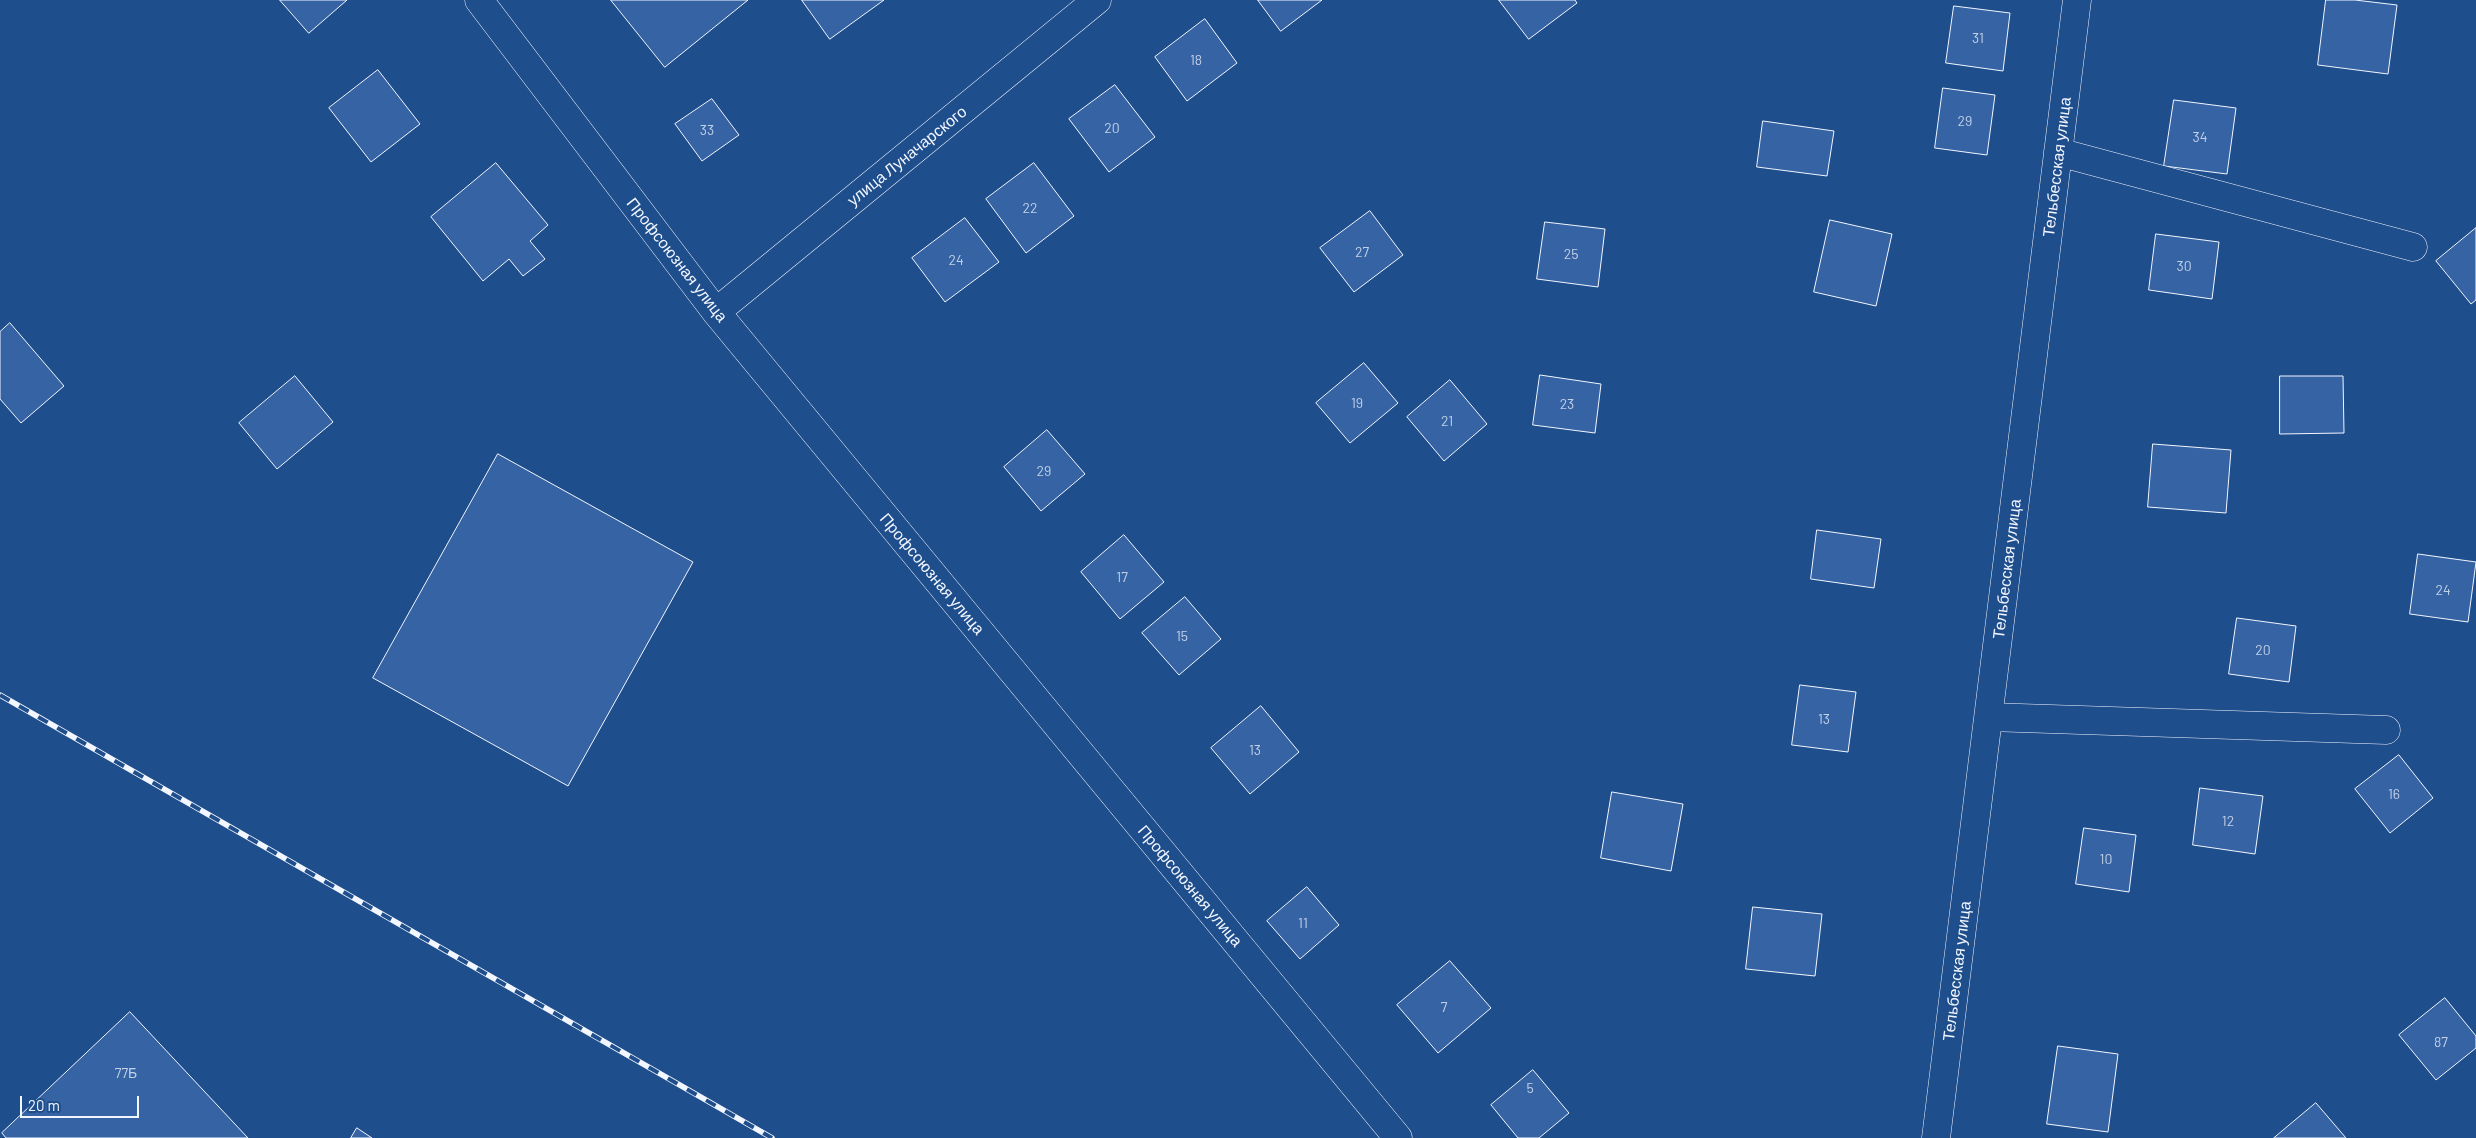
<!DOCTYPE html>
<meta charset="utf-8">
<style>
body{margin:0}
#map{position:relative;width:2476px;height:1138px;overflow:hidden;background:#1f4e8c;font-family:Barlow,sans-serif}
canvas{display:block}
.scale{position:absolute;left:20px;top:1096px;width:119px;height:22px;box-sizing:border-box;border:2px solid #f2f6ff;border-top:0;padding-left:6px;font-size:15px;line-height:18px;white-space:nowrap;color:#f2f6ff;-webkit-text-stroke:4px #1f4e8c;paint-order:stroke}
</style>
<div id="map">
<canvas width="2476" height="1138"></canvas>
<div class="scale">20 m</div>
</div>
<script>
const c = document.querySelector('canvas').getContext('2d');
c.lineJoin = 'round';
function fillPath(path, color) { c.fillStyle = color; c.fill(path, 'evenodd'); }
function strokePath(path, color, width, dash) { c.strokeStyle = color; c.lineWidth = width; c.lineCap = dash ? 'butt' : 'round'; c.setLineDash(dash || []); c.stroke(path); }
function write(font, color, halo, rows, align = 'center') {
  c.font = font + ' Barlow,sans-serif'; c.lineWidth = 4; c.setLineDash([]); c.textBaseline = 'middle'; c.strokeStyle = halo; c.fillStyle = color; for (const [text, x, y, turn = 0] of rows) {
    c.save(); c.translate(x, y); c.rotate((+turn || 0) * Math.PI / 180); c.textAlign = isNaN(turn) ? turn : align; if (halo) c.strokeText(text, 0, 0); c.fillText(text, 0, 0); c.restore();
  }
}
const building = new Path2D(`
 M280 0H347L309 33Z
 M611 0H748L665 67Z
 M802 0H884L830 39Z
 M1258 0H1322L1281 31Z
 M1499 0H1575L1577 3 1529 39Z
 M2326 0H2355L2397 5 2388 74 2318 65Z
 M1954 6 2010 13 2003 71 1946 63Z
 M1205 19 1237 63 1187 101 1155 57Z
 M378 70 420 124 371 162 329 108Z
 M1115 85 1155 137 1109 172 1069 119Z
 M1943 88 1995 95 1987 155 1935 148Z
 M712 99 739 135 702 161 675 124Z
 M2174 100 2236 108 2227 174 2164 166Z
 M1763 121 1834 131 1827 176 1757 167Z
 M496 163 548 225 530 241 545 259 523 276 509 259 483 281 431 217Z
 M1034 163 1074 216 1026 253 986 199Z
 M1370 211 1403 255 1354 292 1320 248Z
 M965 218 999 262 945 302 912 258Z
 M1830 220 1892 234 1876 306 1814 292Z
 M1545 222 1605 229 1598 287 1537 279Z
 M2476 228V300L2471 304 2436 261Z
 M2156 234 2219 242 2212 299 2149 290Z
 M10 323 64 386 21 423 0 399V332Z
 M1364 363 1398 403 1350 443 1316 403Z
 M1540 375 1601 384 1595 433 1533 425Z
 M295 376 333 422 277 469 239 423Z
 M2280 376H2343L2344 433 2280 434Z
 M1450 380 1487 424 1444 461 1407 417Z
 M1047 430 1085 474 1041 511 1004 467Z
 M2153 444 2231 450 2226 513 2148 507Z
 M498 454 693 562 568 786 373 678Z
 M1817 530 1881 539 1874 588 1811 579Z
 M1124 535 1164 582 1120 619 1081 572Z
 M2418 554 2476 562 2468 622 2410 614Z
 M1185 597 1221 639 1179 675 1142 633Z
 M2237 618 2296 626 2289 682 2229 674Z
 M1800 685 1856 692 1848 752 1792 745Z
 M1261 706 1299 752 1250 794 1211 748Z
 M2399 755 2433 798 2390 833 2355 789Z
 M2200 788 2263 796 2255 854 2193 845Z
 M1612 792 1683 804 1671 871 1601 858Z
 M2084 828 2136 835 2129 892 2076 884Z
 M1307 887 1339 925 1300 959 1267 921Z
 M1753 907 1822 914 1815 976 1746 969Z
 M1450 961 1491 1008 1438 1053 1397 1005Z
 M2445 998 2476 1036V1048L2436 1080 2399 1035Z
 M130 1012 248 1138H6L2 1133Z
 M2058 1046 2118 1054 2108 1132 2047 1124Z
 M1533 1070 1569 1113 1539 1138H1518L1491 1105Z
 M2316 1103 2346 1138H2274Z
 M357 1128 372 1138H351Z`);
fillPath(building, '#3563a3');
strokePath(building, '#f2f6ff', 1);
const minor = new Path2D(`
 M479 0 716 312 1398 1138
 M2058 152 2413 247
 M716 312 1097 0
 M1989 717 2386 730
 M1936 1138 2077 0`);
strokePath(minor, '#f2f6ff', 29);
strokePath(minor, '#1f4e8c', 28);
const rail = new Path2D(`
 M0 695 772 1138`);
strokePath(rail, '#f2f6ff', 5.5);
strokePath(rail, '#1f4e8c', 4, [11]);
write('14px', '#c3d1e8', null, [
 ["31",1978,38],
 ["18",1196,60],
 ["29",1965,121],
 ["20",1112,128],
 ["33",707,130],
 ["34",2200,137],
 ["22",1030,208],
 ["27",1362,252],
 ["25",1571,254],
 ["24",956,260],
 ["30",2184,266],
 ["19",1357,403],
 ["23",1567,404],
 ["21",1447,421],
 ["29",1044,471],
 ["17",1122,577],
 ["24",2443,590],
 ["15",1182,636],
 ["20",2263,650],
 ["13",1824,719],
 ["13",1255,750],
 ["16",2394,794],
 ["12",2228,821],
 ["10",2106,859],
 ["11",1303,923],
 ["7",1444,1007],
 ["87",2441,1042],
 ["77Б",126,1073],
 ["5",1530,1088]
]);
write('16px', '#f2f6ff', '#1f4e8c', [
 ["улица Луначарского",907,156,-39],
 ["Тельбесская улица",2057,167,-83],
 ["Профсоюзная улица",677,260,52],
 ["Тельбесская улица",2007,569,-83],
 ["Профсоюзная улица",932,574,50],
 ["Профсоюзная улица",1190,886,50],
 ["Тельбесская улица",1957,971,-83]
]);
</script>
